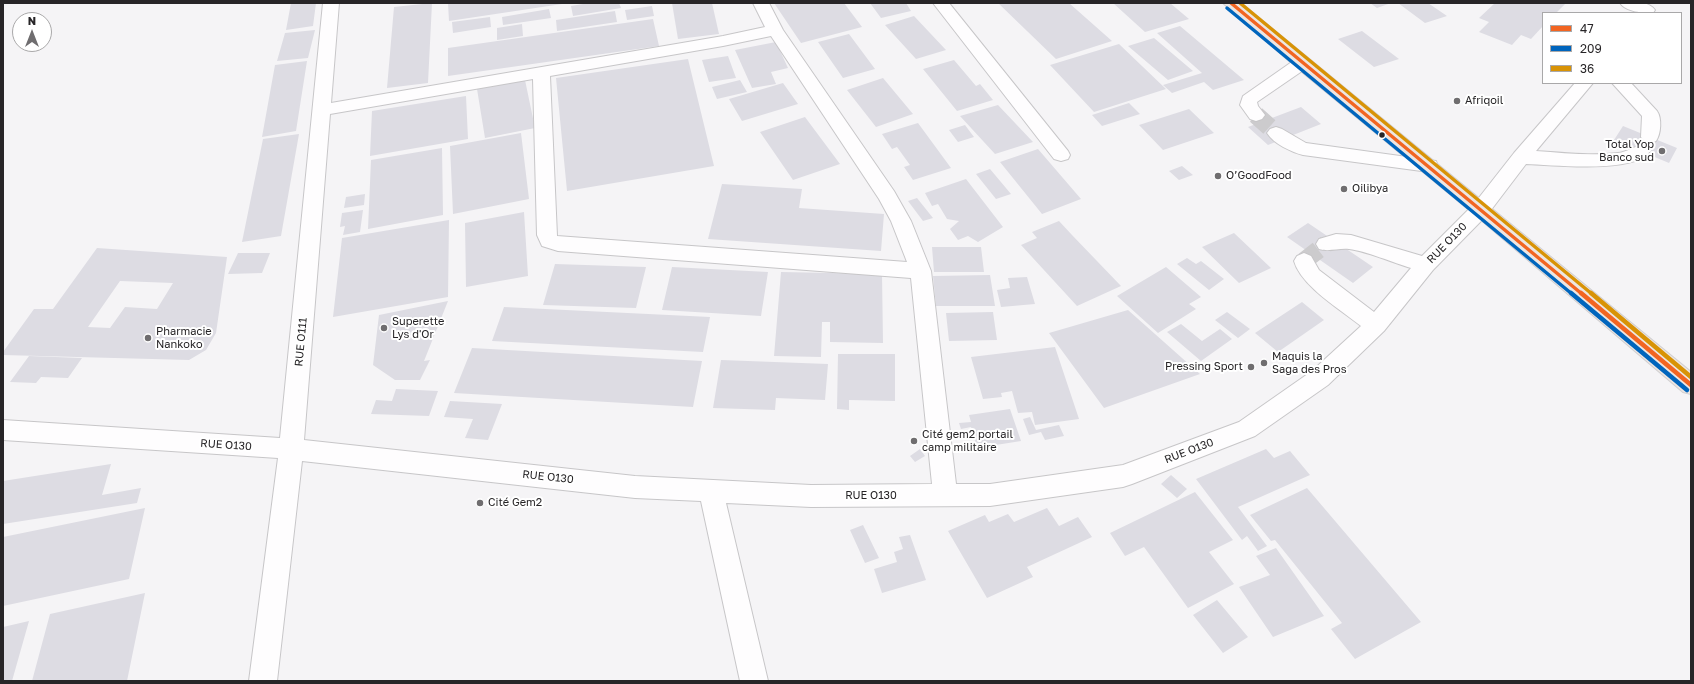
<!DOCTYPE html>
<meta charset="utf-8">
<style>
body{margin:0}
#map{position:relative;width:1694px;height:684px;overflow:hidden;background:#f5f4f6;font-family:"Golos Text",sans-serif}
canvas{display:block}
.frame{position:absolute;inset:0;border:4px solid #272527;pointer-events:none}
.legend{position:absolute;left:1542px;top:12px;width:140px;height:72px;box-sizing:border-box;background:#fff;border:1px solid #a9a8a9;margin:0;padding:5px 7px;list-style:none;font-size:12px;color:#272527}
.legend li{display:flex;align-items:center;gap:8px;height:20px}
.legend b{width:20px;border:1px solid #a9a8a9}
.north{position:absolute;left:12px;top:12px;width:40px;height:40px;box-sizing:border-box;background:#fff;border:1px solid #a9a8a9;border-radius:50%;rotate:0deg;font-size:11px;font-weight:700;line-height:16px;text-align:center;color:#272527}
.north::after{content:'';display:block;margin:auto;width:14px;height:18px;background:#6f6d6f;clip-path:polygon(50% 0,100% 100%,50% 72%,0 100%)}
</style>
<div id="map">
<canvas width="1694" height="684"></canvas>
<div class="frame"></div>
<ul class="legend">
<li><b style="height:5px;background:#f26522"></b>47</li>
<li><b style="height:5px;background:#0065bd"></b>209</li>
<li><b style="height:5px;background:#d89306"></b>36</li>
</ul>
<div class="north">N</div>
</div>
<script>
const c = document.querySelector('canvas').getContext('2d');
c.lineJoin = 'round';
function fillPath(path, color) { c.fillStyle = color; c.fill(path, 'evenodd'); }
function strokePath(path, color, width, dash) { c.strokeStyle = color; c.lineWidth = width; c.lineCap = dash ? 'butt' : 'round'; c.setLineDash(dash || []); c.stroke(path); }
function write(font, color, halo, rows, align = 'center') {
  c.font = font + ' "Golos Text",sans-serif'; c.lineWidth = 4; c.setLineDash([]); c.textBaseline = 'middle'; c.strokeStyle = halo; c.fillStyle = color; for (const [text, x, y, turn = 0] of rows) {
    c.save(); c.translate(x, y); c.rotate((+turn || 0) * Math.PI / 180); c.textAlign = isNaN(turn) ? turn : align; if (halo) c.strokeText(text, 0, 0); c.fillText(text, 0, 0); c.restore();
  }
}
fillPath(new Path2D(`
 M291 3H316L313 26 286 30Z
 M432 3 428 83 387 88 394 7Z
 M448 3H562V4L449 21Z
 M589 3H619L621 8 573 16 571 6Z
 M672 3H712L719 34 678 39Z
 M774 3H844L862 27 801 43Z
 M870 3H906L911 11 881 18Z
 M998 3H1069L1112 41 1056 59Z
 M1113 3H1170L1189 19 1145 32Z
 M1370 3H1391L1377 8Z
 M1398 3H1428L1447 16 1425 23Z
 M1495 3H1566L1556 13H1543V26L1531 39 1521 35 1512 45 1479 32 1489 22 1479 18Z
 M652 6 654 16 627 20 625 10Z
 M549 9 551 18 503 25 502 17Z
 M615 11 617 22 557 31 556 20Z
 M914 16 946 50 916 59 885 25Z
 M490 17 491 27 453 33 452 22Z
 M653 19 659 46 448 76V48Z
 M522 24 523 36 497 40V28Z
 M1180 26 1244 80 1213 90 1204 82 1172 93 1163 85 1202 73 1157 33Z
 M315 30 308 58 277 61 285 33Z
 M1362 31 1399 59 1374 67 1338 39Z
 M849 34 875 69 843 78 818 42Z
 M1154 38 1193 71 1168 80 1128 46Z
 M776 42 788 68 771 72 776 84 752 88 735 50Z
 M1119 44 1166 89 1094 112 1050 65Z
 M728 56 736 78 709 82 702 60Z
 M688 59 714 166 567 191 556 78Z
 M954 60 976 86 980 84 993 100 957 111 923 69Z
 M307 61 296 131 262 137 275 65Z
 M883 78 913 114 876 127 847 90Z
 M525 80 535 128 485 138 477 89Z
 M740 80 747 92 717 99 712 87Z
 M783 83 798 104 742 121 729 99Z
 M466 96 468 139 370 156 372 111Z
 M1129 103 1140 114 1102 126 1092 115Z
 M998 105 1033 142 995 154 960 116Z
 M1301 107 1321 124 1268 145 1248 127Z
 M1189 109 1214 133 1163 150 1139 125Z
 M805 117 840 164 793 180 760 132Z
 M918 123 951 168 913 180 904 167 910 165 897 147 892 149 882 134Z
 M965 125 974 137 958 142 949 130Z
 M1623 126 1677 148 1669 163 1614 140Z
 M521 133 529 199 453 214 450 146Z
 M299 134 281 236 242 242 263 139Z
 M442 148 443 215 368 229 371 160Z
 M1038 149 1081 199 1042 214 1000 162Z
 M1182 166 1193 175 1179 180 1169 171Z
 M990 169 1011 194 996 199 976 174Z
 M966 179 1003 227 978 242 968 236 958 240 950 229 959 221 947 219 938 204 932 206 925 193Z
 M722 184 802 189 799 208 884 214 881 251 708 239Z
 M365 194 364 205 344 208 346 197Z
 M917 198 933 218 923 221 908 201Z
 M363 210 360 232 343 235 345 226 340 227 342 213Z
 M524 212 528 276 466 287 465 223Z
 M449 220 448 297 333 317 342 238Z
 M1059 221 1072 235 1121 286 1077 306 1021 245 1037 238 1032 232Z
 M1308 223 1373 267 1353 283 1287 237Z
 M1234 233 1271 268 1239 283 1202 247Z
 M932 247H981L984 272H934Z
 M97 248 227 257 216 333 206 350 189 360 3 355V352L34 309H53ZM120 281 173 283 157 309 125 307 110 328 88 327Z
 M238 253H270L262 273 228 274Z
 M1187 258 1196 264 1201 261 1224 279 1209 290 1177 264Z
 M555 264 646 267 636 308 543 305Z
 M672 267 768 272 761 316 662 310Z
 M1166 267 1201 297 1189 304 1196 309 1158 333 1117 296Z
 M781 272 882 274 883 343 830 342V322H822L821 357 774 356Z
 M990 275 995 306H936L933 276Z
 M1027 277 1035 304 1001 307 997 290 1010 288 1008 278Z
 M448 301 424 361 430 360 420 380H395L373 365 379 315Z
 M1302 302 1324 320 1278 352 1255 333Z
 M504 307 710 317 703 352 492 341Z
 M1128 310 1200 374 1104 408 1049 333Z
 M993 312 997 340 949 341 946 313Z
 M1227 312 1250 329 1238 338 1215 320Z
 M1181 324 1202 341 1220 329 1232 339 1201 361 1167 332Z
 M1055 347 1079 419 1035 425 1032 412 1018 413 1012 391 1001 393 1002 397 983 399 971 357Z
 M472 348 702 361 693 407 454 393Z
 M838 354H895V401L849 400V410L837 409Z
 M29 356 82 358 68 378 41 377 36 383 10 382Z
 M721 360 828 364 825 400 776 398 775 410 713 408Z
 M396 389 438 391 429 416 371 414 376 400 392 401Z
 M450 401 502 404 488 440 465 438 473 419 444 417Z
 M1010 409 1021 441 977 448 971 427 961 429 959 423 971 422 969 415Z
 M1030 417 1036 430 1059 425 1064 436 1045 440 1041 432 1029 435 1023 419Z
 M920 449 925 456 915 462 910 456Z
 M1266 449 1274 458 1290 451 1310 475 1238 507 1267 546 1258 551 1247 536 1242 540 1196 479Z
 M111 464 102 495 141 488 137 503 3 524V481Z
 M1171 475 1187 489 1177 498 1161 484Z
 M1307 488 1421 622 1355 659 1331 629 1342 623 1275 540 1271 541 1250 515Z
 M1195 492 1233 540 1209 552 1234 584 1188 608 1144 547 1125 556 1110 533Z
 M145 508 129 579 3 606V537Z
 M1047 508 1059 526 1078 517 1092 537 1027 567 1033 577 987 598 948 531 985 515 989 522 1008 514 1014 522Z
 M863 525 879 558 865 563 850 530Z
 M910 535 926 580 882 593 874 569 897 562 894 552 903 549 899 537Z
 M1276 548 1324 616 1273 637 1239 587 1270 575 1256 556Z
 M145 593 127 681H32L50 614Z
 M1217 600 1248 637 1223 653 1193 615Z
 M29 621 12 681H3V627Z`), '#dddce3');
strokePath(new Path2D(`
 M1256 115 1276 133
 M1304 261 1326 244`), '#cccbcd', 18, [18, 9]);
const minor = new Path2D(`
 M323 3H339L331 103 723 36 765 27 753 3H769L783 30 894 191 911 221 931 271 956 484H990L1123 465 1239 422 1312 371 1361 326C1341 310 1301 286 1294 261L1297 256 1304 253 1311 256 1319 270 1374 312 1411 268C1394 263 1366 251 1349 249 1338 248 1329 252 1319 249L1316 244 1319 239 1336 234 1351 235 1422 256 1474 204 1514 153 1575 83H1593L1536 151C1563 153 1591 156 1618 153 1629 152 1636 143 1648 147L1650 151C1636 174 1552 165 1526 164L1488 214 1433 270 1384 331 1328 385 1255 436 1132 484 1123 487 990 506 811 507 726 503 768 681H740L701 501 635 498 302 461 277 681H249L278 458 3 440V420L280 438ZM771 36 879 199 891 221 907 262 557 236 550 76 723 46ZM533 79 537 235 542 246 558 251 911 278 932 484 811 485 635 476 304 440 330 114Z
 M933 3H949L1068 151 1070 155 1068 159 1061 161 1054 159Z
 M1620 3C1631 3 1648 0 1655 10L1653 13C1643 13 1626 12 1620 3Z
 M1302 58 1308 59 1311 63 1308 67 1257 102 1258 106 1265 115 1262 119 1256 121 1250 119 1240 105 1243 96 1296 59Z
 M1612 83H1631L1657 111C1662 118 1661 134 1656 141L1650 143 1644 141 1641 137 1642 116Z
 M1276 127 1282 129 1306 143 1429 160 1436 161 1438 166 1436 171 1429 172 1303 155C1291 152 1274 144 1267 133L1270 129Z`);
const major = new Path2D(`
 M1223 3H1241L1691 372V394L1683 392 1474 214 1296 67Z`);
strokePath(minor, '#c7c6c8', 2);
strokePath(major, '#d0cfd1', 2);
fillPath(minor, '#fefdfe');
fillPath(major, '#ede6e2');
strokePath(new Path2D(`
 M1231 3 1582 294`), '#f26522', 3.5);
strokePath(new Path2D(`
 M1581 293 1691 385`), '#f26522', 4.5);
strokePath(new Path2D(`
 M1227 8 1572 294`), '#0065bd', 3.5);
strokePath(new Path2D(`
 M1571 293 1687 390`), '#0065bd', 4.5);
strokePath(new Path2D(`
 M1240 3 1592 294`), '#d89306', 3.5);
strokePath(new Path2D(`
 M1591 293 1691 377`), '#d89306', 4.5);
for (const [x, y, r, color] of [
 [1457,101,4,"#6f6d6f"],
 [1382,135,3.5,"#272527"],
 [1662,151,4,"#6f6d6f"],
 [1218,176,4,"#6f6d6f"],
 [1344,189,4,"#6f6d6f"],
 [384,328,4,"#6f6d6f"],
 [148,338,4,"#6f6d6f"],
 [1264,363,4,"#6f6d6f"],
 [1251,367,4,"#6f6d6f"],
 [914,441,4,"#6f6d6f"],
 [480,503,4,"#6f6d6f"]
]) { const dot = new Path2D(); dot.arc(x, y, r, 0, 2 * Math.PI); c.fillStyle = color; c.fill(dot); strokePath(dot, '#fff', 1.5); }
write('11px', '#272527', '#fff', [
 ["Afriqoil",1465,101],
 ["Total Yop",1654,145,"right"],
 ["Banco sud",1654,158,"right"],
 ["O’GoodFood",1226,176],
 ["Oilibya",1352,189],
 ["Superette",392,322],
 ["Lys d'Or",392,335],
 ["Pharmacie",156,332],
 ["Nankoko",156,345],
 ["Maquis la",1272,357],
 ["Saga des Pros",1272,370],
 ["Pressing Sport",1243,367,"right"],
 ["Cité gem2 portail",922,435],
 ["camp militaire",922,448],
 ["Cité Gem2",488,503]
], 'left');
write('11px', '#272527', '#fff', [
 ["RUE O130",1447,243,-46],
 ["RUE O111",301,342,-85],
 ["RUE O130",226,445,4],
 ["RUE O130",1189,451,-21],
 ["RUE O130",548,477,6],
 ["RUE O130",871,496]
]);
</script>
